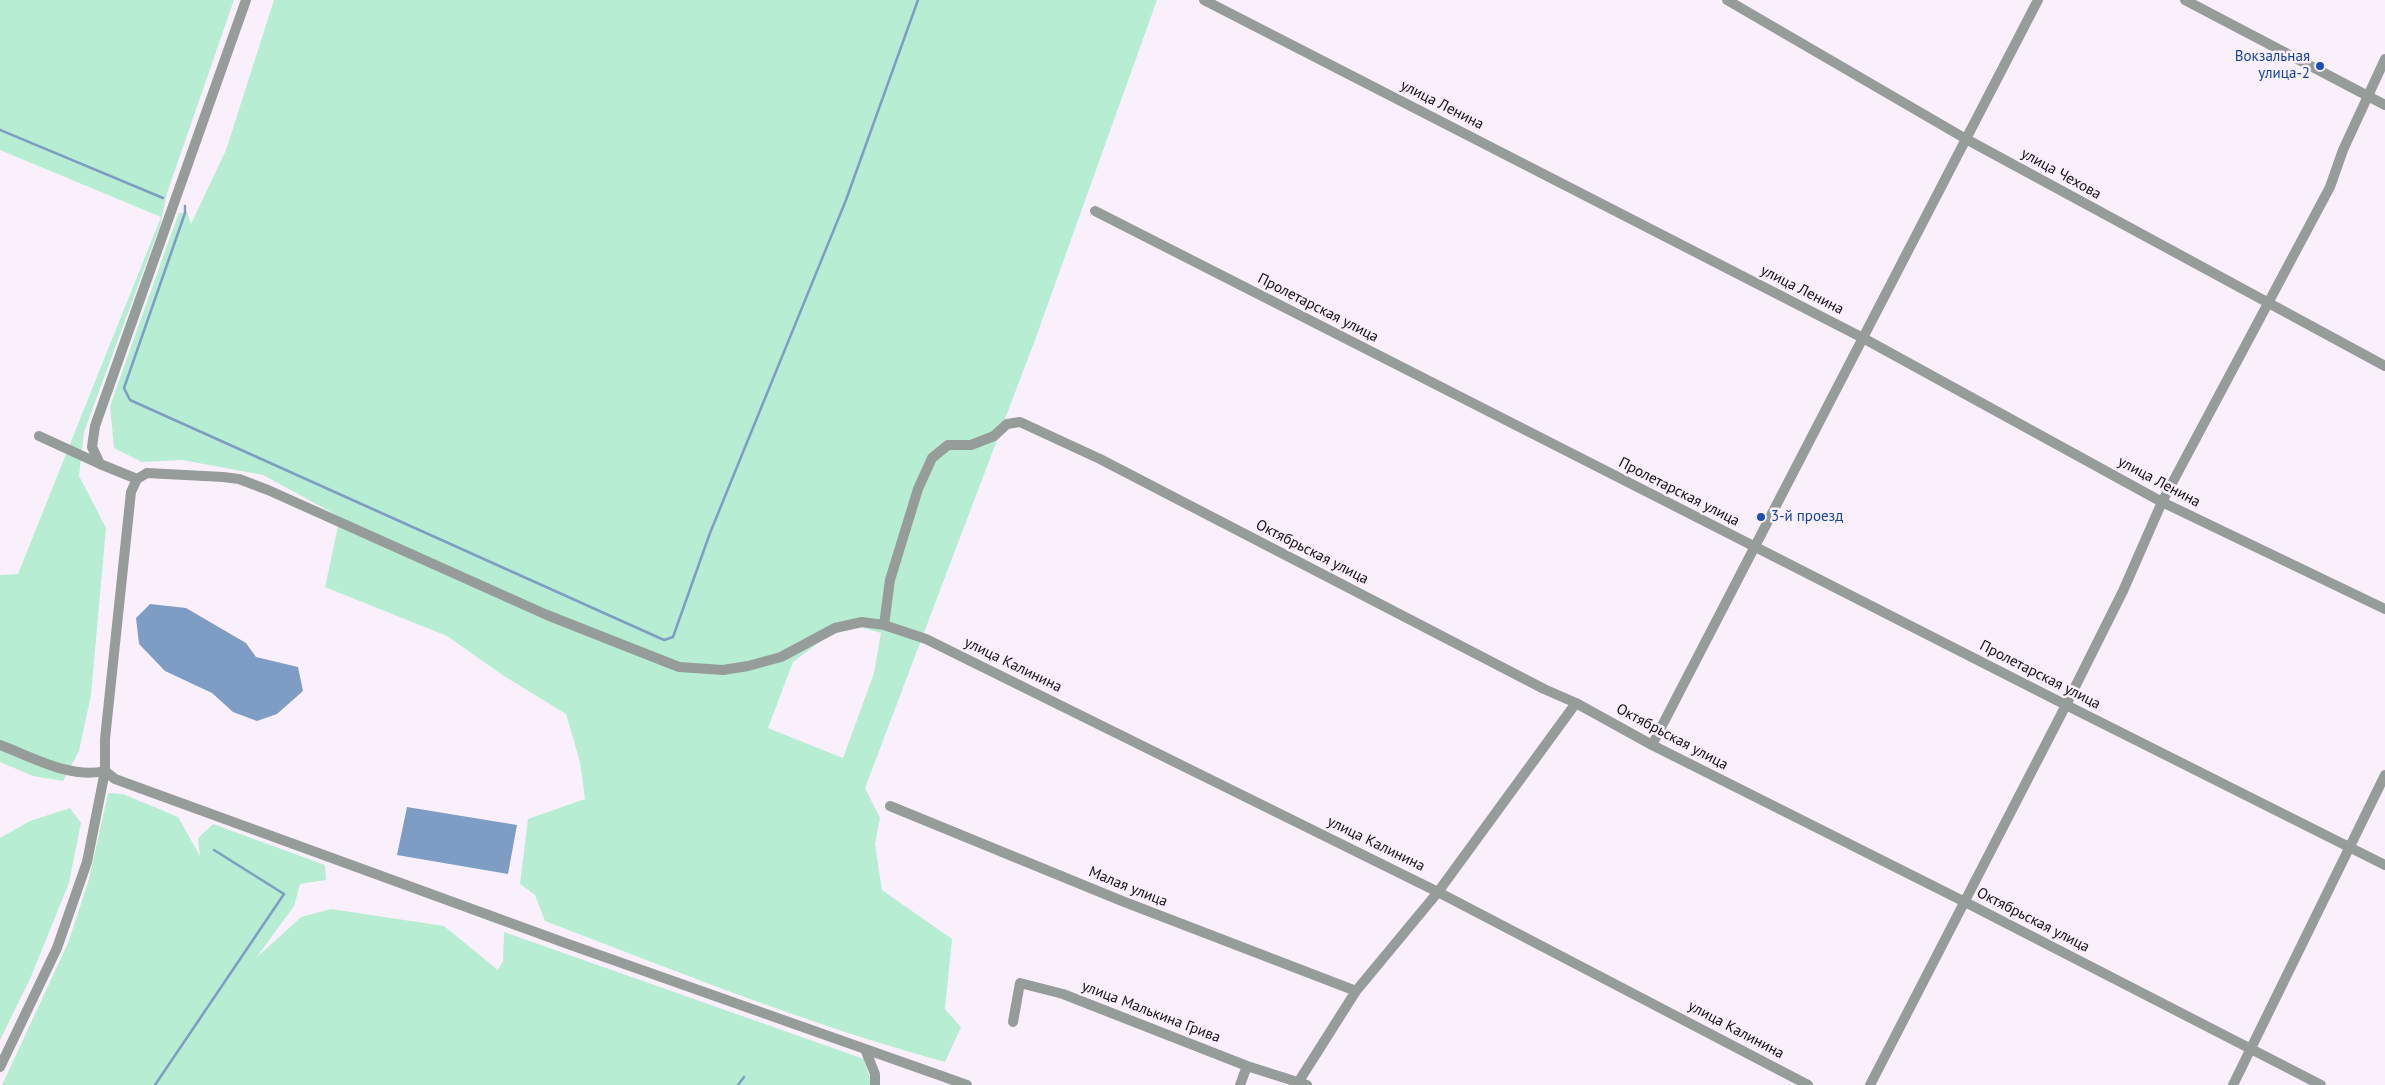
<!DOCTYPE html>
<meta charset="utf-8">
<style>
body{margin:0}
canvas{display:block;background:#faf0fc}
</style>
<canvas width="2385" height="1085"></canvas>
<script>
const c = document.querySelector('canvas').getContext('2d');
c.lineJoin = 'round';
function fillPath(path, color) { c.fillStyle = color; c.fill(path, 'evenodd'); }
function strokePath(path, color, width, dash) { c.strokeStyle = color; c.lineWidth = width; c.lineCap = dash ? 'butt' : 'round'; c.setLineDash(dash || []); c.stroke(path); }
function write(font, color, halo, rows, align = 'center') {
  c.font = font + ' "PT Sans",sans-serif'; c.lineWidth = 5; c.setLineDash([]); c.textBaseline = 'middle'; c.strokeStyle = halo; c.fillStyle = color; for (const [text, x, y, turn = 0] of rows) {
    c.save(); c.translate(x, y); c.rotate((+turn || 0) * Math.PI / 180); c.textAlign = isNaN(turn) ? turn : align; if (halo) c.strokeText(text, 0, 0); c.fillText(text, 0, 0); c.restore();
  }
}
fillPath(new Path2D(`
 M0 0H234L167 193 160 226 84 432 79 476 106 528 91 695 79 751 63 781 33 776 0 762V575L18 574 161 217 0 150Z
 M274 0H1157L1035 340 865 788 880 818 875 844 882 890 952 939 945 1009 961 1027 945 1062C809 1025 676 971 545 921L535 895 520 884 528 819 585 799 580 762 566 714 504 676 447 636 325 587 340 517 263 475 182 460 142 462 114 448 110 406 169 240 179 213 187 212 191 224 226 150ZM860 627 881 633 874 673 843 758 768 728 793 662 833 632Z
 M108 793 123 794 178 817 200 856 198 838 213 824 325 865 326 880 300 884 294 906 256 958 301 917 331 909 444 926 498 970 503 961 504 932 864 1059 872 1085H2L68 943 89 879Z
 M70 808 81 823 69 883 30 979 0 1040V838L30 821Z`), '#b7edd3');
fillPath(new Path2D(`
 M150 604 186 608 246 643 256 657 298 667 303 691 277 714 257 721 233 712 212 693 165 671 139 644 136 618Z
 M407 807 517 825 508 874 397 855Z`), '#7e9dc4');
strokePath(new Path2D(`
 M0 130 163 198
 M185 206V213L124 388 130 400 664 640 673 637 710 533 846 200 918 0
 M155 1085 284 894 214 850
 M738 1085 744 1077`), '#7e9dc4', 2.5);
strokePath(new Path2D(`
 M1204 0 1863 338 2162 502 2385 609
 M1727 0 1966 139 2385 366
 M2185 0 2385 105
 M1095 211 2066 705 2385 865
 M39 436 100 464
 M137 479 100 464 92 447 95 426 246 0
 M884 625 890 580 918 489 932 458 948 445H971L994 436 1007 424 1020 422 1100 459 1544 689 1576 703 1652 745 1965 902 2321 1085
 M0 745C32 757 70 779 105 771
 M1652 745 2038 0
 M105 771 115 779 568 944 967 1085
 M890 806 1122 901 1356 991
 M1013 1022 1020 983 1063 994 1247 1066 1307 1085
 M865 1049 875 1074V1085
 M0 1067 57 948 87 862 105 771V739L131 492 137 479 147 473 223 477 239 479 268 490 547 615 679 667 723 670 748 666 781 657 835 628 862 622 884 625 926 639 1438 892 1808 1085
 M1299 1081 1356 991 1438 892 1576 703
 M1240 1085 1247 1066
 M1870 1085 2066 705 2123 591 2162 502 2330 187 2343 150 2385 59
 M2233 1085 2385 775`), '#969c99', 10);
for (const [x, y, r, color] of [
 [2320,66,5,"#1a4fb4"],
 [1761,517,5,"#1a4fb4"]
]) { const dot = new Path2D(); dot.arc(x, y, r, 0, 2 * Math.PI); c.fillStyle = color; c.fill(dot); strokePath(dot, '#faf0fc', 2); }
write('15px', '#164399', '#faf0fc', [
 ["Вокзальная",2310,57],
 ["улица-2",2310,74],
 ["3-й проезд",1771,517,"left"]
], 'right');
write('15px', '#141115', '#faf0fc', [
 ["улица Ленина",1442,105,27],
 ["улица Чехова",2061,174,29],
 ["улица Ленина",1802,290,27],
 ["Пролетарская улица",1318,308,27],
 ["улица Ленина",2159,482,28],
 ["Пролетарская улица",1679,492,27],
 ["Октябрьская улица",1312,552,27],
 ["улица Калинина",1013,665,26],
 ["Пролетарская улица",2040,675,27],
 ["Октябрьская улица",1672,737,28],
 ["улица Калинина",1376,844,26],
 ["Малая улица",1128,887,22],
 ["Октябрьская улица",2033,920,27],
 ["улица Малькина Грива",1151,1012,21],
 ["улица Калинина",1736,1030,28]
]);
</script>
